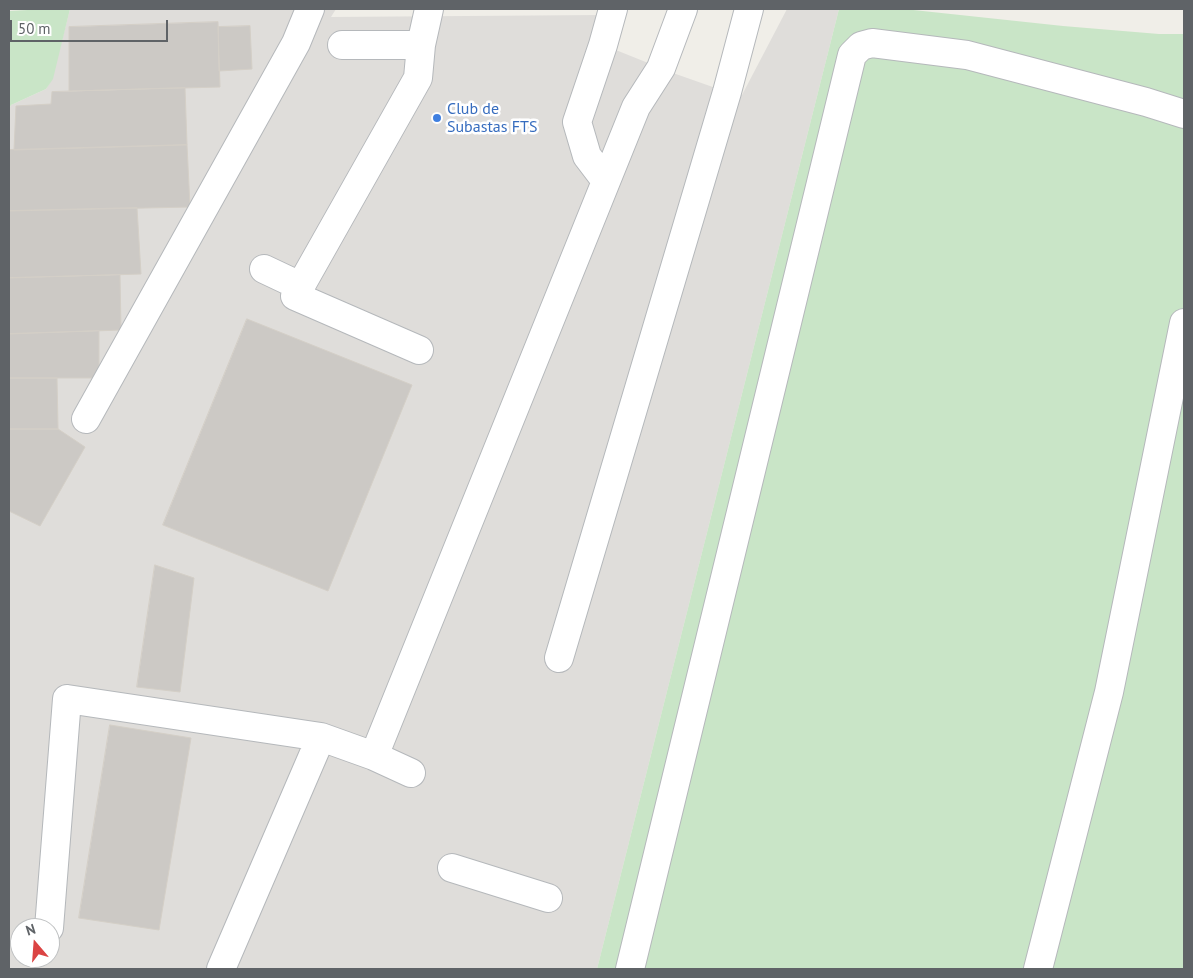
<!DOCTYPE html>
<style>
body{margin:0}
#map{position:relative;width:1193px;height:978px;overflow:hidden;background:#f0eee8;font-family:"PT Sans",sans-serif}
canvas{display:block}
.frame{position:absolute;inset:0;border:10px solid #5f6367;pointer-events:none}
.north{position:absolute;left:10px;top:918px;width:50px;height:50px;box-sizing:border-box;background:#fff;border:1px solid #bfc1c2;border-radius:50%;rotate:342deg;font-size:14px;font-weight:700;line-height:20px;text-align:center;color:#5f6367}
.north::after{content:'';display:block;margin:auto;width:18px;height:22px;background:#db4443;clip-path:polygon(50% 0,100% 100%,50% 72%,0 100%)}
.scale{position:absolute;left:10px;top:20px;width:158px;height:22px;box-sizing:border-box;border:2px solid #5f6367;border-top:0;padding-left:6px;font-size:15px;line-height:18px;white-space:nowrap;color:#5f6367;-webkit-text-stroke:4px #fff;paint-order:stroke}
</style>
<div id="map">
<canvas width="1193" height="978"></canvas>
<div class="frame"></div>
<div class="north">N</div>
<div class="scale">50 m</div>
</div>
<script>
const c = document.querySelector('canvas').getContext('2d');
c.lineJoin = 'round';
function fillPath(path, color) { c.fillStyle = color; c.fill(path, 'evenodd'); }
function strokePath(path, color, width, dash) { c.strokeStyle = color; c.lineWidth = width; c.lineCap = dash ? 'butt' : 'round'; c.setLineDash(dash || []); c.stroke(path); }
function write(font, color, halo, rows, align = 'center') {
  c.font = font + ' "PT Sans",sans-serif'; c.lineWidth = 5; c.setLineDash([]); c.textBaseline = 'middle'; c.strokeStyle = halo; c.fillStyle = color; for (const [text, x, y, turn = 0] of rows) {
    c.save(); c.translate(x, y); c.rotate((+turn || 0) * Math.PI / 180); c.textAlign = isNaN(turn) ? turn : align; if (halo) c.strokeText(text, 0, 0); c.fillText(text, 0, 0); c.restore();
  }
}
fillPath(new Path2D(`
 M70 9H336L331 17 601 15 591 40 673 73 727 92 742 95 787 9H839L597 969H9V109L11 105 46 89 52 79ZM20 928H50V958H20Z`), '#dfddda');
fillPath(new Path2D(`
 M46 9H70L53 79 46 89 11 105 9 109V11Z
 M839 9H904L1063 26 1159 34H1184V969H597Z`), '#c9e5c7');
const building = new Path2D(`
 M218 22 220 87 69 91V27Z
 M250 26 252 69 219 71 218 27Z
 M185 88 187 145 14 150 16 106 51 104 52 92Z
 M187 145 190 207 9 211V150Z
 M137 208 141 274 9 278V211Z
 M120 275 121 330 9 334V278Z
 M247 319 412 385 328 591 163 525Z
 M99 331V378H9V334Z
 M9 378H57L58 429H9Z
 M9 429H58L85 447 40 526 9 511Z
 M155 565 194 578 180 692 137 687Z
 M110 725 191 738 159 930 79 918Z`);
fillPath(building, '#ccc9c5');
strokePath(building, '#d4cfc7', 1);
const minor = new Path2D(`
 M342 45H421L429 9
 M606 181 587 156 577 122 603 45 613 9
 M264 269 300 286
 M419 350 295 296 418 78 421 45
 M86 419 296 43 310 9
 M559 658 727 92 749 9
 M321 737 374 756 636 107 661 68 683 9
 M374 756 411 773
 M452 868 548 898
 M49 928 67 699 321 737 221 969
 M630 969 852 55 861 46 872 43 967 55 1146 102 1184 114
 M1038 969 1109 692 1184 323`);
strokePath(minor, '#b5b8bb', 30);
strokePath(minor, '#fff', 28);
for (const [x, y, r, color] of [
 [437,118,5,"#3f7fe0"]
]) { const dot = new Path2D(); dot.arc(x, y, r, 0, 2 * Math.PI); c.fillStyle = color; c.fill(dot); strokePath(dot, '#fff', 2); }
write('16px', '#366cbe', '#fff', [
 ["Club de",447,109],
 ["Subastas FTS",447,127]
], 'left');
</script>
